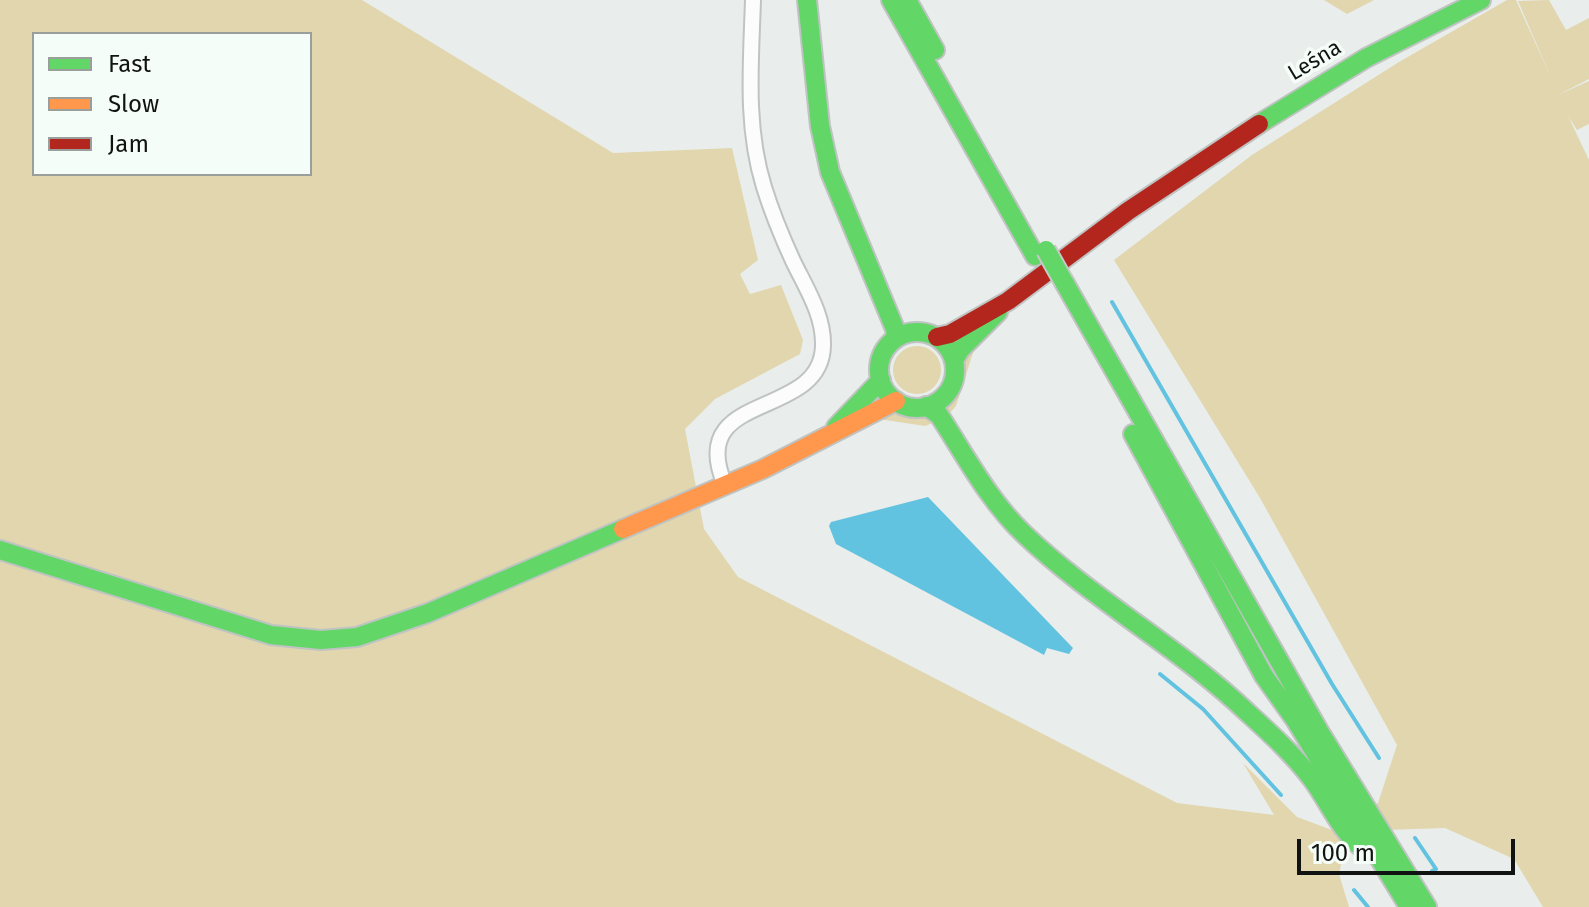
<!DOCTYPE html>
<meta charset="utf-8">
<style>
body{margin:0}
#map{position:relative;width:1589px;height:907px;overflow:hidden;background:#e9edeb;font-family:"Fira Sans",sans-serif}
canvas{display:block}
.legend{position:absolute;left:32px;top:32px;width:280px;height:144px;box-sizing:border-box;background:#f5fdf8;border:2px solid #9a9f9c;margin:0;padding:10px 14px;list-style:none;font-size:24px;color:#111312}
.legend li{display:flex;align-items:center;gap:16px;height:40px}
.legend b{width:40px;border:2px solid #9a9f9c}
.scale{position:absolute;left:1297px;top:839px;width:218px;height:36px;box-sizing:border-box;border:4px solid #111312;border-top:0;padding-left:10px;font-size:24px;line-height:28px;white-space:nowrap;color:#111312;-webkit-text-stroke:6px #f5fdf8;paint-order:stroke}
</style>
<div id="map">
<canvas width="1589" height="907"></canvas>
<ul class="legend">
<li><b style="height:10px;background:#63d668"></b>Fast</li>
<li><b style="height:10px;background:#ff974d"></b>Slow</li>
<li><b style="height:10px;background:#b3261e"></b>Jam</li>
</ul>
<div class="scale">100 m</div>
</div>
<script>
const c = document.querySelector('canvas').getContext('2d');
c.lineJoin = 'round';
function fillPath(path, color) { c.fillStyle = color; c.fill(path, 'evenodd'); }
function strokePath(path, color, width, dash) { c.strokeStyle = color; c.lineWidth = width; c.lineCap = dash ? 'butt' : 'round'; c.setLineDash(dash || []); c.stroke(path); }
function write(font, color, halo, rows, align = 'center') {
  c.font = font + ' "Fira Sans",sans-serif'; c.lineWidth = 7; c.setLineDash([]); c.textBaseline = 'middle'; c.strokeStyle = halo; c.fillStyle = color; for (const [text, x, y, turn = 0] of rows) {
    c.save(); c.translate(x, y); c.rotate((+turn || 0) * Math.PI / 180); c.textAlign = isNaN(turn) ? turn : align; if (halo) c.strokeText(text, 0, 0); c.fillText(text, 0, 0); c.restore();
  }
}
fillPath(new Path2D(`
 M0 0H362L613 153 732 148 758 260 740 274 750 294 781 285 803 340 800 354 715 399 685 429 704 529 738 577 1177 803 1274 815 1243 763 1297 817 1332 830 1378 803 1397 745 1260 498 1114 260 1252 155 1399 62 1507 0H1516L1552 80 1518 1 1549 0 1566 30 1589 18V79L1558 95 1589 81V124L1577 130 1568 116 1589 160V907H1543L1514 859 1445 828 1386 830 1344 851 1339 874 1349 907H0ZM34 34H310V174H34Z
 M1324 0H1374L1347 14Z
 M977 340 956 406 948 415 943 405C960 389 956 382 962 362 964 355 972 346 977 340Z
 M893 370a24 24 0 1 1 48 0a24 24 0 1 1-48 0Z
 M896 408 924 415 935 422 925 426 872 418Z`), '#e1d6ae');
fillPath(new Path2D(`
 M928 497 1073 648 1069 654 1047 648 1044 655 1059 663 836 544 829 526 831 522Z`), '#62c3e1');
strokePath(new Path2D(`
 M1112 302 1332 684 1379 758
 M1160 674 1203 709 1281 795
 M1415 838 1436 869 1432 871
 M1354 890 1368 907`), '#62c3e1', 4);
const street = new Path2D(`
 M725 485C684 389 821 421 823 346 824 315 806 288 793 261 782 237 772 213 764 187 745 126 751 63 753 0`);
const fast = new Path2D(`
 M807 0 820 126 830 172 895 329 896 338
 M891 0 1035 256
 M907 0 935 50
 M1259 124 1366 58 1481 0
 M1064 282 1319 731 1427 907
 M879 370a38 38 0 1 1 76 0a38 38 0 1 1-76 0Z
 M954 360 960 350 998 312
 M926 406 939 415C965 455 989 501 1024 534 1093 600 1179 647 1248 713 1271 734 1294 755 1312 779 1329 802 1340 830 1362 848
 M836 427 881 380
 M1133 434 1264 676 1296 721 1409 907
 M0 550 271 635 321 640 357 637 428 613 623 529`);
const slow = new Path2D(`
 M623 529 763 469 896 401`);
const jam = new Path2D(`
 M937 337 950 334 1008 301 1128 211 1259 124`);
strokePath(street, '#bfc3c1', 18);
strokePath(fast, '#bfc3c1', 22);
strokePath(slow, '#bfc3c1', 22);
strokePath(jam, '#bfc3c1', 22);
strokePath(street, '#fcfcfc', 14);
strokePath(fast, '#63d668', 18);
strokePath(slow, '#ff974d', 18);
strokePath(jam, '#b3261e', 18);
const fastBridge = new Path2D(`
 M1046 250 1064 282`);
strokePath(fastBridge, '#c7c9c8', 22, []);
strokePath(fastBridge, '#63d668', 18);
write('22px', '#111312', '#f5fdf8', [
 ["Leśna",1315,61,-31]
]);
</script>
